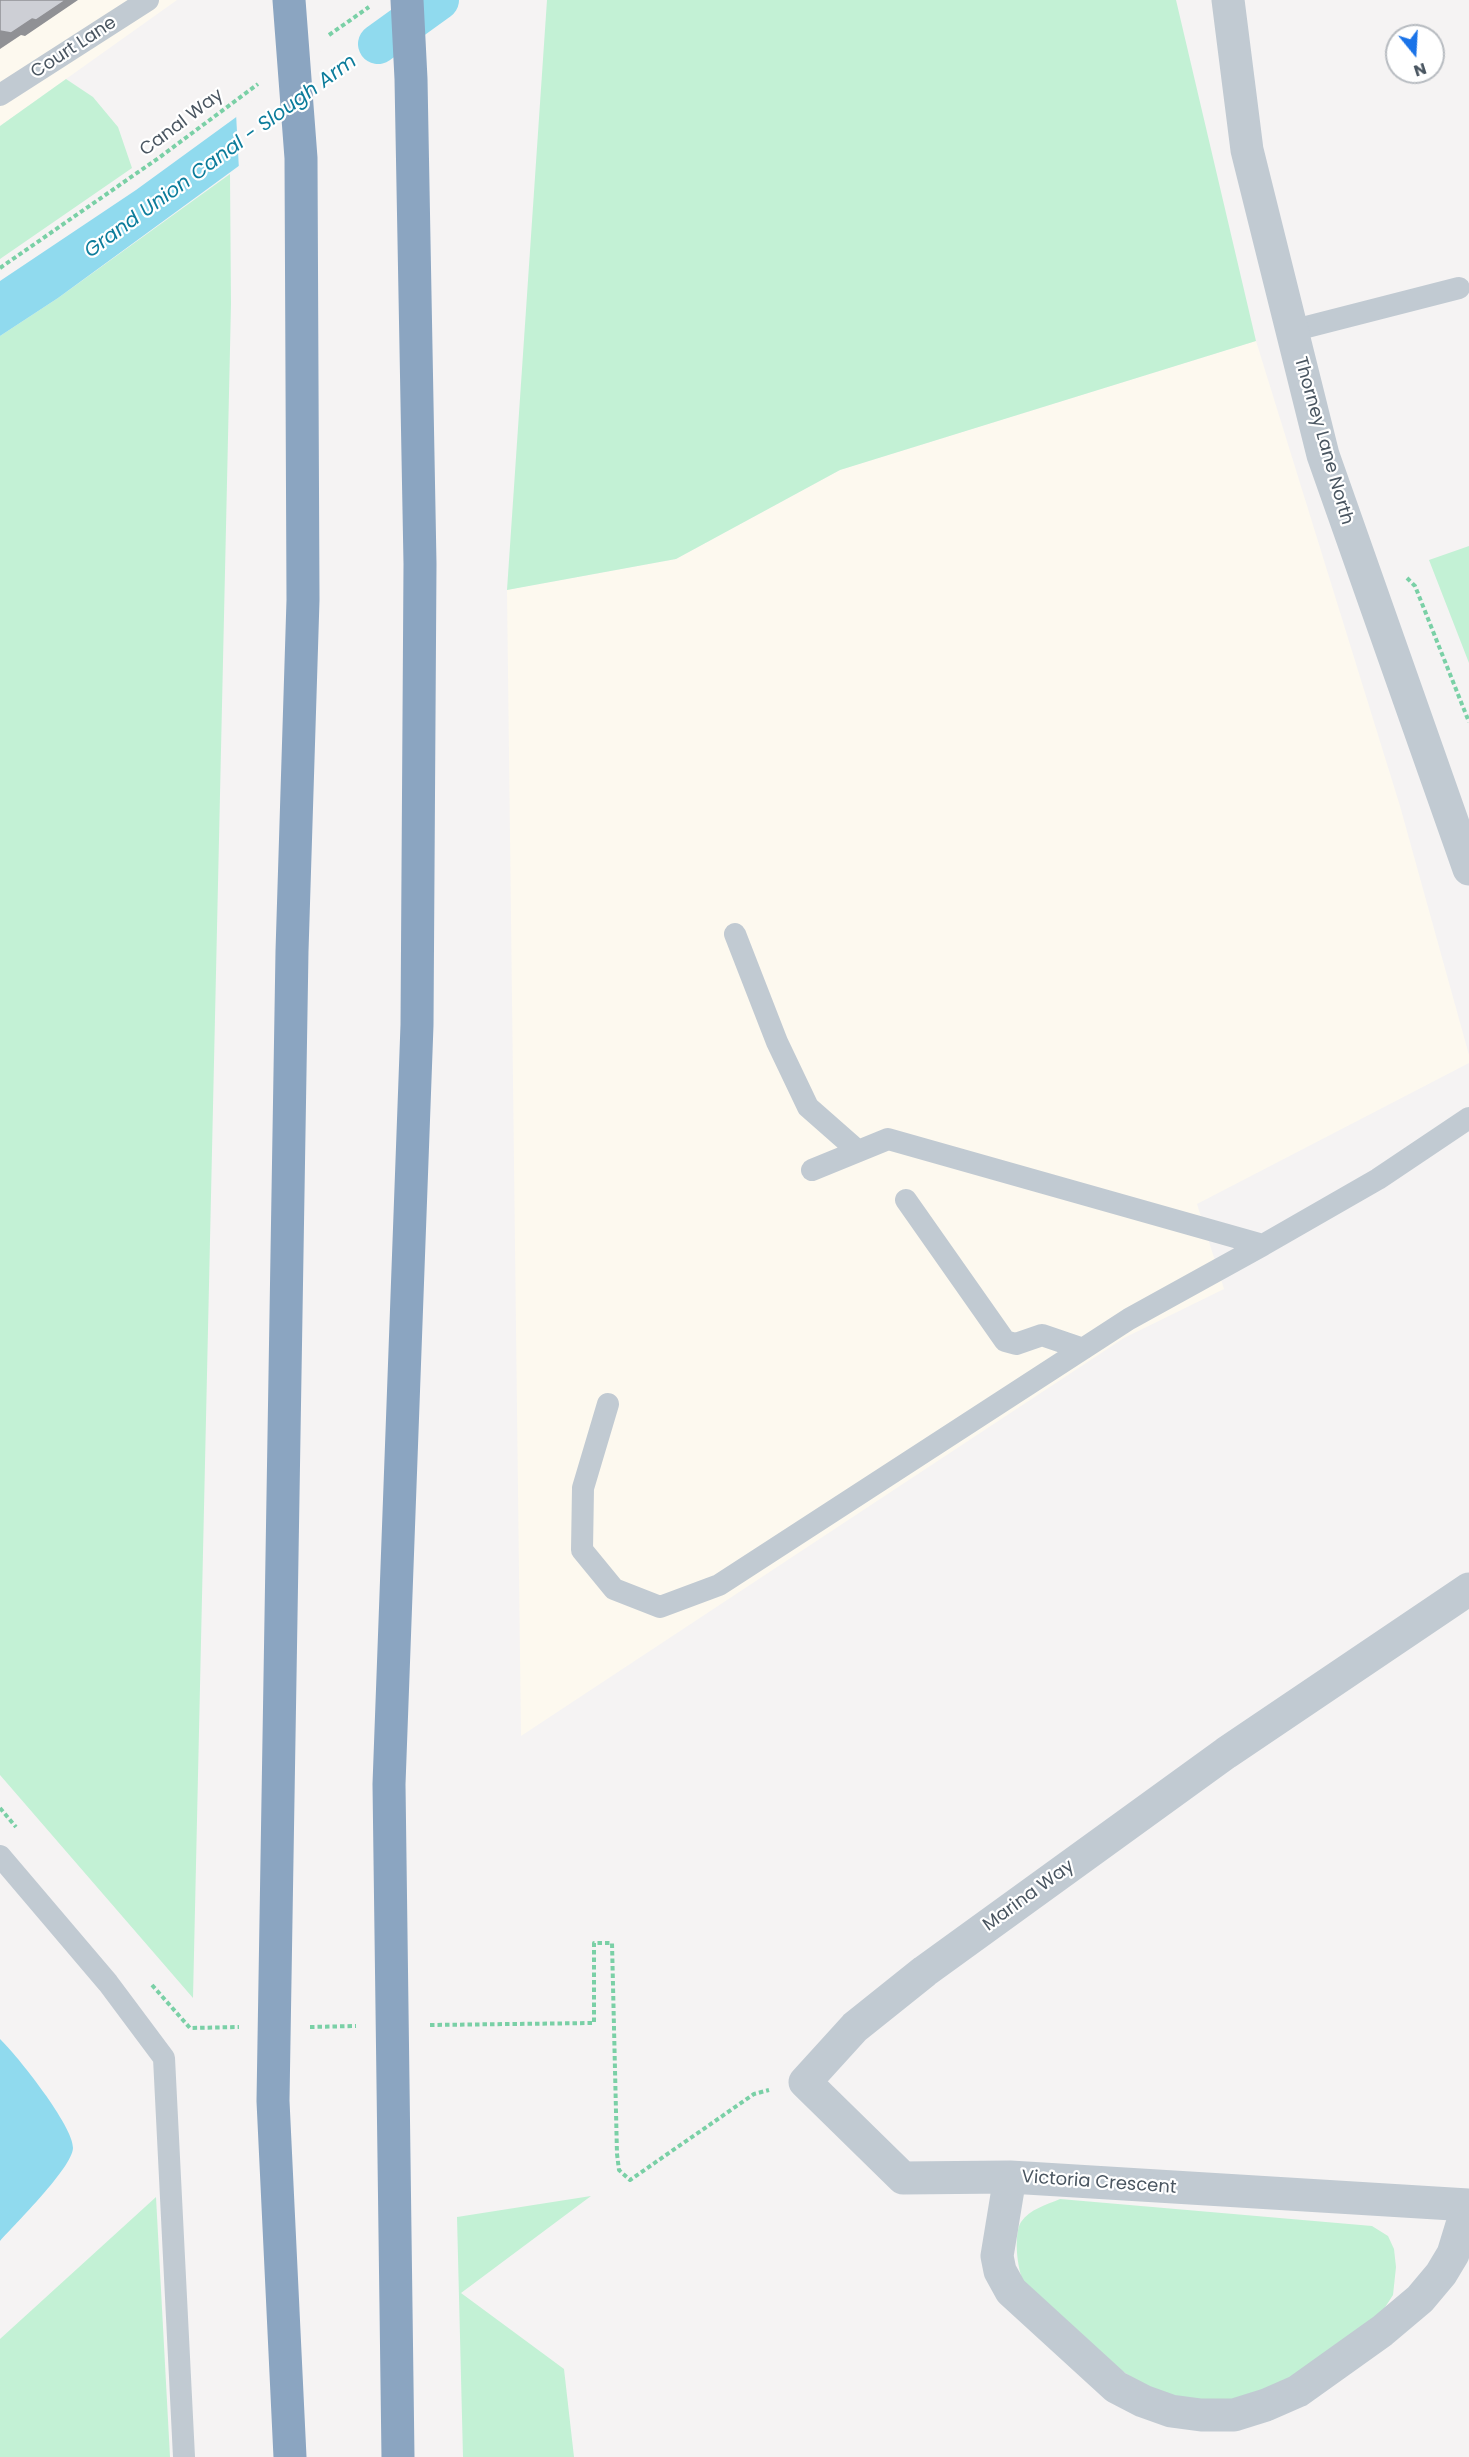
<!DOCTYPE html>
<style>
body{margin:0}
#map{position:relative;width:1469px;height:2457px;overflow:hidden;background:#f5f3f3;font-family:Poppins,sans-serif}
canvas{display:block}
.north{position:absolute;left:1385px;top:24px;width:60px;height:60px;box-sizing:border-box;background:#fff;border:2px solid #b7bbc0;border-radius:50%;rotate:162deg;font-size:16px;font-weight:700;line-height:24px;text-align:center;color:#4a5661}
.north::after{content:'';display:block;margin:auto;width:21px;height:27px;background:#1a73e8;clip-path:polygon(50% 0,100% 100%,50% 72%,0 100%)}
</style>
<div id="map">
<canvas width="1469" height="2457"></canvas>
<div class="north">N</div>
</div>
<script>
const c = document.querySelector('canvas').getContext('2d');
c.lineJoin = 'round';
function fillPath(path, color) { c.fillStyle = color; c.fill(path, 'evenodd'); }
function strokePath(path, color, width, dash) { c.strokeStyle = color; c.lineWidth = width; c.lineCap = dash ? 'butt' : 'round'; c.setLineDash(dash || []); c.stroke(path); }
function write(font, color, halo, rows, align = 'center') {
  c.font = font + ' Poppins,sans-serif'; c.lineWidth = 4.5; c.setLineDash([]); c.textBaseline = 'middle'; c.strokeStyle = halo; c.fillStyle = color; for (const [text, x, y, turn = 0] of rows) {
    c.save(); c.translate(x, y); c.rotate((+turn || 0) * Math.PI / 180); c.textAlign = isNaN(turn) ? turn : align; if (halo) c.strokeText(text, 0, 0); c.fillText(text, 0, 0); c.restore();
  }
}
fillPath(new Path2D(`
 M0 0H177L0 126Z
 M1256 341 1400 806 1469 1055V1063L1197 1204 1224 1289 1124 1338 521 1736 507 590 676 559 840 470Z`), '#fdf9ef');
fillPath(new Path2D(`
 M547 0H1176L1256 341 840 470 676 559 507 590Z
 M66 79 93 97 118 127 132 168 0 259V126Z
 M230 174 231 304 193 1998 0 1775V336L58 298Z
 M1469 546V663L1429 560Z
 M591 2196 461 2293 564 2369 574 2457H463L457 2217Z
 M156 2197 170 2457H0V2339Z
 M1060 2199 1372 2226 1388 2236 1394 2249 1396 2267 1393 2295 1382 2312C1350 2335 1284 2391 1248 2398 1218 2403 1187 2402 1159 2391 1120 2376 1091 2345 1061 2318 1050 2308 1036 2299 1027 2288 1017 2276 1013 2234 1021 2222 1030 2209 1046 2205 1060 2199Z`), '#c3f1d5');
fillPath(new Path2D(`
 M397 0 403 46 58 298 0 336V281L136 190Z
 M0 2039C17 2055 74 2127 73 2148 72 2168 16 2223 0 2241Z`), '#90daee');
fillPath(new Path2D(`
 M392 0 405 48 239 170 236 113Z`), '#f5f3f3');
strokePath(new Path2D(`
 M378 44 439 0`), '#90daee', 40);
strokePath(new Path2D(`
 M329 35 369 7
 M0 268 160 157 258 84
 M1407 578 1415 586 1469 722
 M0 1808 16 1827
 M152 1985 190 2028 239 2027
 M430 2025 594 2023V1943H612L617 2154 619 2170 630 2180 754 2094 769 2090
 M310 2027 356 2026`), '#7ad0a6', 4, [4.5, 3]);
strokePath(new Path2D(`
 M0 95 148 0
 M1291 331 1459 288
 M735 934 777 1042 808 1107 858 1151
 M812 1170 888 1139 1263 1245 1378 1179 1469 1118
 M906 1200 1005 1341 1016 1344 1042 1335 1083 1349
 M608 1404 583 1488 582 1550 614 1589 660 1607 719 1585 1129 1319 1263 1245
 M0 1856 108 1983 164 2058 184 2457`), '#c1cad2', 22);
strokePath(new Path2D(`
 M1228 0 1247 150 1323 455 1469 869
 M1469 1589 1226 1753 925 1971 855 2027 805 2082 903 2178 1010 2177 1469 2205
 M1010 2177 997 2256 1000 2271 1011 2291 1116 2387 1143 2401 1171 2411 1201 2415H1234L1266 2405 1298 2391 1382 2331 1420 2299 1441 2274 1453 2254 1468 2205`), '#c1cad2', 33);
strokePath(new Path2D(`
 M289 0 301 158 303 600 292 951 273 2101 290 2457
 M398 2457 389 1784 417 1025 420 564 411 79 407 0`), '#8ba5c1', 33);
fillPath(new Path2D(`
 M66 0H78L25 36 21 35 0 49V31L32 19Z`), '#909195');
const building = new Path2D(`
 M0 0H66L36 20 32 19 11 33 0 31Z`);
fillPath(building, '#cdcfd5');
strokePath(building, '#909195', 1.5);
write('18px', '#4a5661', '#fff', [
 ["Court Lane",74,48,-33],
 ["Canal Way",182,123,-37],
 ["Thorney Lane North",1323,441,74],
 ["Marina Way",1029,1896,-36],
 ["Victoria Crescent",1099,2183,4]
]);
write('italic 20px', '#0c7c9b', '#fff', [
 ["Grand Union Canal - Slough Arm",221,157,-36]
]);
</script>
